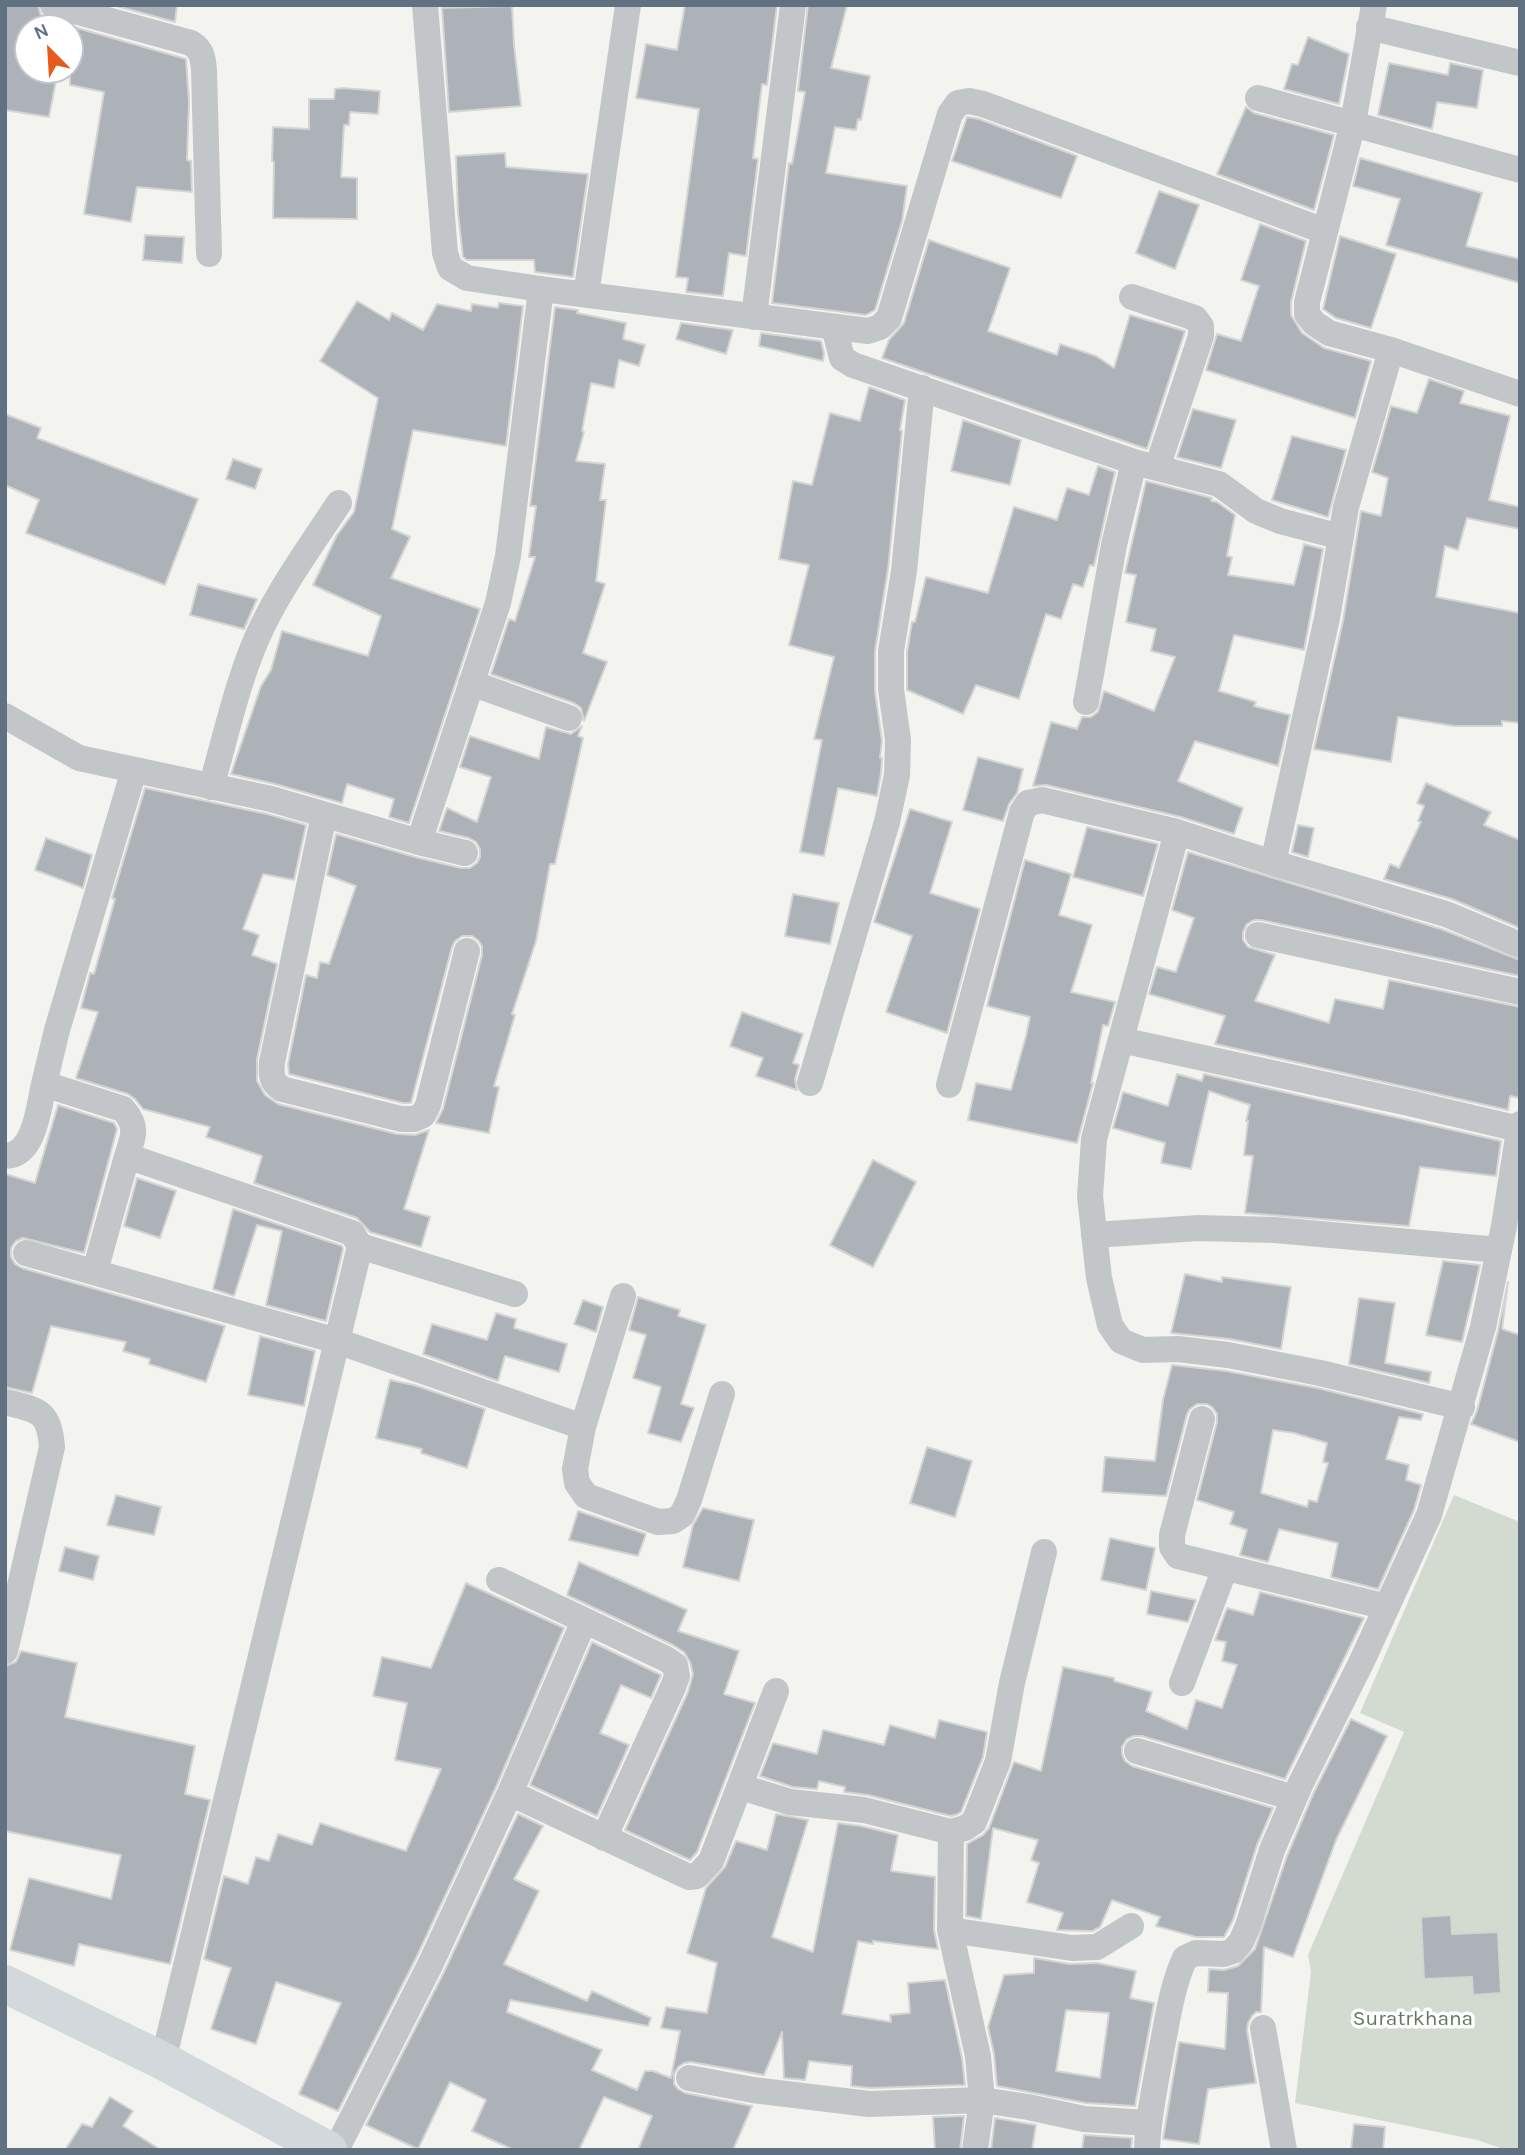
<!DOCTYPE html>
<style>
body{margin:0}
#map{position:relative;width:1525px;height:2155px;overflow:hidden;background:#f3f4ef;font-family:Karla,sans-serif}
canvas{display:block}
.frame{position:absolute;inset:0;border:7px solid #627181;pointer-events:none}
.north{position:absolute;left:14px;top:14px;width:70px;height:70px;box-sizing:border-box;background:#fff;border:2px solid #c0c6cd;border-radius:50%;rotate:336deg;font-size:19px;font-weight:700;line-height:28px;text-align:center;color:#627181}
.north::after{content:'';display:block;margin:auto;width:24px;height:32px;background:#e75a1c;clip-path:polygon(50% 0,100% 100%,50% 72%,0 100%)}
</style>
<div id="map">
<canvas width="1525" height="2155"></canvas>
<div class="frame"></div>
<div class="north">N</div>
</div>
<script>
const c = document.querySelector('canvas').getContext('2d');
c.lineJoin = 'round';
function fillPath(path, color) { c.fillStyle = color; c.fill(path, 'evenodd'); }
function strokePath(path, color, width, dash) { c.strokeStyle = color; c.lineWidth = width; c.lineCap = dash ? 'butt' : 'round'; c.setLineDash(dash || []); c.stroke(path); }
function write(font, color, halo, rows, align = 'center') {
  c.font = font + ' Karla,sans-serif'; c.lineWidth = 7; c.setLineDash([]); c.textBaseline = 'middle'; c.strokeStyle = halo; c.fillStyle = color; for (const [text, x, y, turn = 0] of rows) {
    c.save(); c.translate(x, y); c.rotate((+turn || 0) * Math.PI / 180); c.textAlign = isNaN(turn) ? turn : align; if (halo) c.strokeText(text, 0, 0); c.fillText(text, 0, 0); c.restore();
  }
}
fillPath(new Path2D(`
 M1454 1495 1520 1522V2150H1506L1477 2140 1295 2103 1311 1972 1308 1955 1404 1732 1360 1713Z`), '#d3dbd0');
const building = new Path2D(`
 M5 5H38L41 16 49 20 186 59 189 101 187 160 191 161 192 192 137 187 131 222 84 214 104 92 70 85V28H28V70H58L49 117 5 110Z
 M113 5H177L175 22Z
 M685 5H777L767 85 762 84 753 158 758 159 746 256 729 253 723 296 686 292 688 278 676 277 699 109 636 98 646 44 677 50Z
 M808 5H847L831 68 870 76 861 120 858 119 856 130 835 127 826 173 907 186 902 221 875 310 866 315 772 303 789 163 792 164 805 92 798 91Z
 M512 6 514 45 521 106 449 112 442 8Z
 M1308 37 1349 54 1339 104 1284 89 1292 64 1298 65Z
 M1389 63 1448 75 1450 63 1483 70 1477 108 1437 102 1432 129 1378 115Z
 M343 88 380 91 378 114 350 112 349 125H344L341 177 357 178V219L273 218 274 162 272 161 273 127 309 129V99H334L335 89Z
 M1246 107 1254 113 1334 135 1314 210 1217 174Z
 M967 117 979 119 1077 156 1061 198 952 161Z
 M505 153 506 167 588 174 573 277 535 272 534 260H467L463 257 458 213 456 156Z
 M1360 158 1482 193 1466 246 1520 259V283L1386 245 1400 199 1353 186Z
 M1159 191 1199 205 1175 269 1136 253Z
 M1260 224 1306 241 1291 302V315L1302 333 1324 348 1371 361 1355 418 1206 370 1217 334 1241 341 1259 286 1241 280Z
 M145 235 184 237 182 263 143 260Z
 M1340 236 1396 254 1371 328 1336 318 1323 309Z
 M929 240 1010 268 988 331 1057 355 1060 344 1096 356 1114 368 1130 315 1185 331 1147 449 882 358 889 340 904 323Z
 M357 301 389 320 392 313 423 330 437 304 471 311 472 304 498 308 499 303 523 306 506 446 413 430 392 529 410 537 391 578 480 609 409 823 389 817 394 799 347 784 342 803 275 784 231 774 261 686 271 670 282 631 368 656 381 616 313 585 337 535 354 512 378 398 320 361Z
 M555 307 578 310 577 313 626 323 623 339 645 345 639 366 619 360 614 388 591 383 582 431 584 432 576 461 605 464 600 500H606L596 581 605 584 583 653 607 662 584 721 581 708 574 703 491 674 509 619 515 621 535 557H529L536 506H530Z
 M681 323 733 330 726 354 676 339Z
 M761 333 821 341 824 353 823 361 759 346Z
 M1429 379 1464 391 1460 403 1510 416 1489 500 1520 507V529L1467 518 1458 550 1445 546 1436 597 1520 613V723L1502 721V726H1454L1398 717 1391 762 1314 749 1343 621 1361 511 1381 516 1388 478 1372 472 1391 406 1417 413Z
 M869 387 905 400 900 430 902 431 888 569 875 651V691L882 741 880 758H882L881 773 877 796 838 788 824 856 800 852 822 740 814 739 834 657 789 645 809 565 779 559 793 481 812 485 830 413 860 421Z
 M1193 409 1236 420 1221 468 1177 457Z
 M5 414 41 428 37 438 198 499 165 585 26 533 39 500 5 485Z
 M963 420 1021 440 1010 485 951 471Z
 M1292 436 1346 450 1328 517 1272 500Z
 M233 459 262 469 255 489 226 479Z
 M1098 466 1115 472 1094 566 1090 565 1083 587 1073 584 1061 619 1046 614 1019 699 976 685 963 714 907 690V652L912 622H915L926 577 988 593 1014 507 1057 520 1067 488 1089 495Z
 M1146 481 1212 498 1211 501 1217 502 1235 515 1227 556 1232 557 1228 575 1294 585 1304 544 1323 549 1304 650 1234 635 1219 691 1256 702 1254 706 1290 715 1278 766 1195 741 1178 781 1243 808 1234 834 1181 817 1046 785 1033 786 1051 722 1077 729 1082 717H1091L1098 712 1104 691 1154 711 1175 657 1151 651 1156 629 1126 622 1136 575 1125 573Z
 M198 584 257 599 244 629 190 615Z
 M582 726 578 736 583 738 555 864H550L536 941 512 1014 515 1015 494 1086 499 1087 489 1133 436 1123 443 1109 482 955V946L478 940 472 936H462L455 941 452 947 411 1103H403L289 1074 288 1064 306 975 317 978 320 962 329 964 356 886 327 875 336 834 415 857 461 868H470L477 863 480 857V849L476 842 469 838 439 831 447 808 477 822 491 777 460 767 470 736 539 759 546 727 571 734Z
 M978 757 1023 769 1017 793 1009 804 1003 821 963 810Z
 M1426 783 1491 812 1484 825 1520 840V928L1452 899 1384 879 1390 864 1399 868 1421 822 1418 821 1424 806 1417 803Z
 M145 788 267 814 306 825 294 880 263 874 243 929 259 935 252 955 277 964 257 1059V1081L265 1095 278 1104 397 1134 415 1135 429 1130 404 1209 430 1217 421 1247 370 1232 357 1218 254 1183 262 1156 206 1137 210 1127 143 1109 135 1099 128 1094 76 1078 98 1012 81 1008 90 973 94 974 115 899 112 898Z
 M910 809 952 822 930 893 980 909 947 1033 886 1012 912 936 874 922Z
 M1298 825 1314 828 1308 857 1292 852Z
 M1087 827 1158 844 1143 896 1073 877Z
 M46 838 92 855 83 888 35 870Z
 M1188 852 1441 929 1520 960V976L1261 920H1254L1247 924 1243 932V940L1248 947 1275 955 1255 1001 1329 1023 1335 999 1383 1009 1389 980 1520 1007V1098L1510 1096 1508 1110 1215 1044 1225 1016 1149 994 1157 967 1176 972 1194 918 1172 910Z
 M1025 860 1071 874 1059 915 1092 925 1071 992 1115 1002 1108 1026 1103 1025 1091 1083H1093L1077 1143 968 1120 976 1083 1011 1090 1026 1036 1030 1017 987 1006Z
 M793 894 839 903 830 944 785 936Z
 M742 1012 803 1034 793 1063 799 1065 795 1079 797 1090 756 1076 763 1058 730 1046Z
 M1177 1074 1202 1081 1204 1074 1501 1141 1496 1176 1420 1167 1409 1226 1245 1213 1253 1156 1244 1155 1248 1121H1246L1250 1105 1209 1091 1191 1169 1161 1163 1165 1143 1113 1128 1123 1092 1168 1106Z
 M58 1105 114 1123 117 1129 84 1253 23 1238 16 1241 11 1248V1257L15 1264 22 1268 225 1326 206 1382 149 1364 150 1359 123 1351 126 1342 51 1326 32 1393 5 1387V1174L35 1183Z
 M873 1160 916 1182 873 1267 830 1245Z
 M137 1178 176 1191 160 1238 124 1226Z
 M233 1209 342 1246 343 1249 326 1321 266 1305 282 1231 257 1225 234 1296 213 1289Z
 M1443 1261 1480 1265 1462 1342 1426 1335Z
 M1185 1274 1222 1282V1277L1291 1287 1281 1349 1230 1339 1171 1333Z
 M1508 1282 1502 1329 1520 1335V1442L1471 1424 1477 1411 1498 1331Z
 M638 1297 680 1310 678 1316 706 1325 681 1404 694 1408 681 1442 648 1433 661 1387 633 1378 646 1335 629 1330Z
 M1359 1298 1395 1303 1385 1363 1431 1372 1429 1383 1349 1364Z
 M583 1300 603 1307 596 1332 574 1324Z
 M496 1313 516 1319 514 1328 567 1344 559 1372 505 1356 498 1381 423 1354 432 1324 487 1340Z
 M260 1336 315 1351 304 1406 248 1395Z
 M1172 1365 1226 1371 1317 1388 1423 1414 1421 1420 1399 1417 1386 1459 1409 1465 1406 1480 1421 1485 1414 1510 1378 1589 1331 1577 1338 1543 1279 1529 1268 1562 1240 1555 1247 1530 1230 1524 1234 1512 1197 1500 1217 1422V1414L1212 1407 1207 1404H1197L1190 1409 1187 1414 1166 1496 1102 1492 1105 1457 1155 1461 1163 1400ZM1273 1430 1294 1433 1327 1443 1323 1462 1328 1463 1317 1502 1309 1500 1307 1507 1261 1493Z
 M390 1380 414 1385 485 1409 467 1468 421 1453 422 1449 376 1438Z
 M927 1447 972 1461 955 1517 910 1503Z
 M116 1495 161 1507 154 1535 107 1525Z
 M703 1508 754 1520 739 1581 683 1567 693 1525Z
 M578 1511 646 1534 638 1556 569 1540Z
 M1110 1538 1155 1548 1146 1590 1101 1580Z
 M65 1547 99 1556 93 1580 59 1571Z
 M579 1562 687 1610 678 1631 739 1651 724 1694 755 1703 697 1852 690 1860 625 1830 688 1692 693 1674 690 1662 684 1652 673 1645 567 1595Z
 M466 1583 564 1628 496 1787 416 1958 338 2111 299 2094 341 2003 276 1982 256 2044 211 2029 231 1968 204 1959 224 1876 248 1884 256 1857 269 1861 278 1834 312 1845 320 1823 406 1851 441 1769 395 1760 407 1703 373 1696 382 1657 431 1668Z
 M1151 1591 1196 1600 1188 1622 1147 1614Z
 M1260 1592 1364 1618 1285 1779 1142 1736H1134L1127 1739 1122 1747V1754L1125 1761 1132 1766 1273 1808 1257 1845 1233 1920 1224 1937H1196L1156 1926 1160 1917 1112 1900 1100 1927 1092 1931 1057 1930 1063 1913 1027 1902 1039 1863 1031 1860 1038 1840 993 1828 981 1919 966 1916 967 1844 983 1835 989 1828 1014 1762 1041 1771 1063 1667 1114 1678V1681L1152 1692 1146 1711 1187 1729 1196 1700 1222 1708 1237 1665 1222 1661 1226 1642 1215 1640 1227 1608 1253 1615Z
 M592 1642 661 1675 651 1698 621 1685 600 1733 629 1745 597 1816 530 1785Z
 M21 1651 77 1663 65 1717 195 1746 185 1794 210 1800 170 1964 79 1944 74 1966 10 1950 29 1878 111 1899 121 1855 5 1831V1666L16 1662Z
 M1351 1719 1387 1736 1336 1840 1293 1957 1264 1947 1261 2012H1256L1252 2016 1248 2023 1247 2030 1256 2083 1208 2089 1199 2144 1163 2139 1179 2042 1225 2049 1228 1993 1208 1992 1209 1969 1224 1970 1238 1966 1255 1949 1287 1856 1314 1792Z
 M939 1720 987 1732 983 1757 961 1812 958 1814 951 1816 868 1795 844 1792 845 1787 819 1781 817 1789 793 1787 760 1776 773 1743 817 1754 823 1730 884 1745 890 1725 935 1738Z
 M518 1814 543 1826 514 1879 539 1891 504 1964 587 2001 592 1991 651 2018 648 2026 510 2000 507 2012 602 2050 592 2070 637 2090 645 2071H653L671 2078 680 2031 661 2028 666 2007 707 2013 717 1963 687 1953 706 1888 725 1867 736 1841 767 1850 776 1814 808 1820 772 1937 813 1952 838 1823 861 1826 898 1835 891 1871 935 1877 934 1930 938 1949 873 1941V1944L858 1941 842 2014 891 2022 890 2015 910 2013 908 1983 945 1980 962 2058 965 2085 870 2088 851 2086 852 2066 809 2061 805 2080 784 2078 782 2032 764 2075 691 2062 684 2063 678 2067 674 2074V2084L678 2089 685 2093 752 2106 733 2150H638L652 2116 604 2097 579 2150H514L472 2131 486 2100 450 2082 418 2149 366 2125 444 1972Z
 M1451 1915 1452 1934 1498 1932 1501 1993 1473 1995 1472 1977 1424 1979 1421 1917Z
 M1034 1958 1070 1964 1097 1963 1136 1971 1130 1998 1154 2003 1135 2106 1086 2103 997 2086 994 2054 988 2027 1004 1975 1034 1973ZM1066 2010 1109 2013 1100 2078 1056 2071Z
 M110 2097 133 2111 123 2126 161 2150H65L82 2124 92 2127Z
 M964 2116 960 2150H935L933 2117Z
 M995 2118 1036 2125 1032 2150H991Z
 M1354 2124 1385 2127 1383 2150H1351Z
 M1084 2135 1132 2138 1131 2150H1082Z`);
fillPath(building, '#acb2b8');
strokePath(building, '#d4d5d2', 2);
strokePath(new Path2D(`
 M53 5 191 43C202 50 203 58 204 70L209 254
 M425 5 445 253 450 268 467 278 541 289 868 331 880 327 889 318 950 114 958 103 969 101 983 104 1324 231
 M1374 5 1353 123 1307 302V314L1314 323 1329 333 1391 350 1520 394
 M1369 27 1520 63
 M1258 98 1520 170
 M586 295 628 5
 M1132 297 1195 318 1201 326V336L1157 468
 M754 317 793 5
 M834 327 842 358 853 365 1134 462 1219 484 1256 511 1280 521 1341 537
 M471 683 569 718
 M1086 702 1114 545 1134 462
 M5 716 79 758 271 799 419 842 465 853
 M134 770 57 1030 44 1084 123 1109C138 1126 134 1136 127 1156L352 1233 360 1246 163 2061
 M211 787C226 736 239 674 262 627 283 584 312 544 339 503
 M324 815 272 1062C271 1075 271 1082 282 1089L401 1119H414L423 1115 428 1105 467 951
 M1177 832 1094 1139 1090 1196 1099 1278 1110 1325 1121 1341 1143 1350 1178 1349 1228 1355 1320 1373 1462 1407
 M419 842 498 603 508 556 541 289
 M1273 863 1327 618 1346 507 1391 350
 M1258 935 1520 992
 M1121 1040 1409 1103 1519 1129
 M810 1083 887 822 897 775 898 740 891 689V651L904 571 922 388
 M949 1085 1022 812 1028 803 1042 800 1177 832 1273 863 1446 914 1520 945
 M5 1156C35 1156 39 1106 44 1084
 M1094 1235 1198 1228 1275 1230 1499 1250
 M360 1246 515 1294
 M26 1253 337 1341 583 1427
 M95 1271 127 1156
 M623 1296 583 1427 575 1469 577 1483 586 1496 658 1522 673 1521 682 1515 689 1500 722 1394
 M5 1402C38 1410 49 1410 52 1447L5 1651
 M1202 1419 1172 1535V1547L1178 1556 1387 1607
 M499 1580 666 1659 675 1665 677 1676 673 1687 604 1838
 M1182 1683 1225 1568
 M1137 1751 1294 1798
 M741 1787 790 1802 864 1810 951 1832 965 1828 974 1822 998 1761 1012 1683 1044 1552
 M510 1793 689 1877 697 1876 711 1861 776 1691
 M951 1832 950 1930 978 2056 982 2100 975 2150
 M950 1930 1072 1948 1097 1947 1131 1926
 M1263 2028 1284 2150
 M689 2078 753 2090 869 2104 982 2100 1028 2107 1084 2119 1148 2123
 M336 2150 430 1965 510 1793 584 1621
 M1147 2150C1148 2115 1156 2082 1162 2047 1168 2017 1172 1986 1185 1958L1196 1953 1224 1954 1233 1951 1241 1942 1248 1926 1272 1850 1300 1785 1361 1663 1429 1515 1483 1327 1504 1226 1520 1124`), '#c3c6c9', 26);
strokePath(new Path2D(`
 M5 1984 163 2061 328 2150`), '#d3d8dc', 38);
write('21px', '#647861', '#fff', [
 ["Suratrkhana",1413,2019]
]);
</script>
